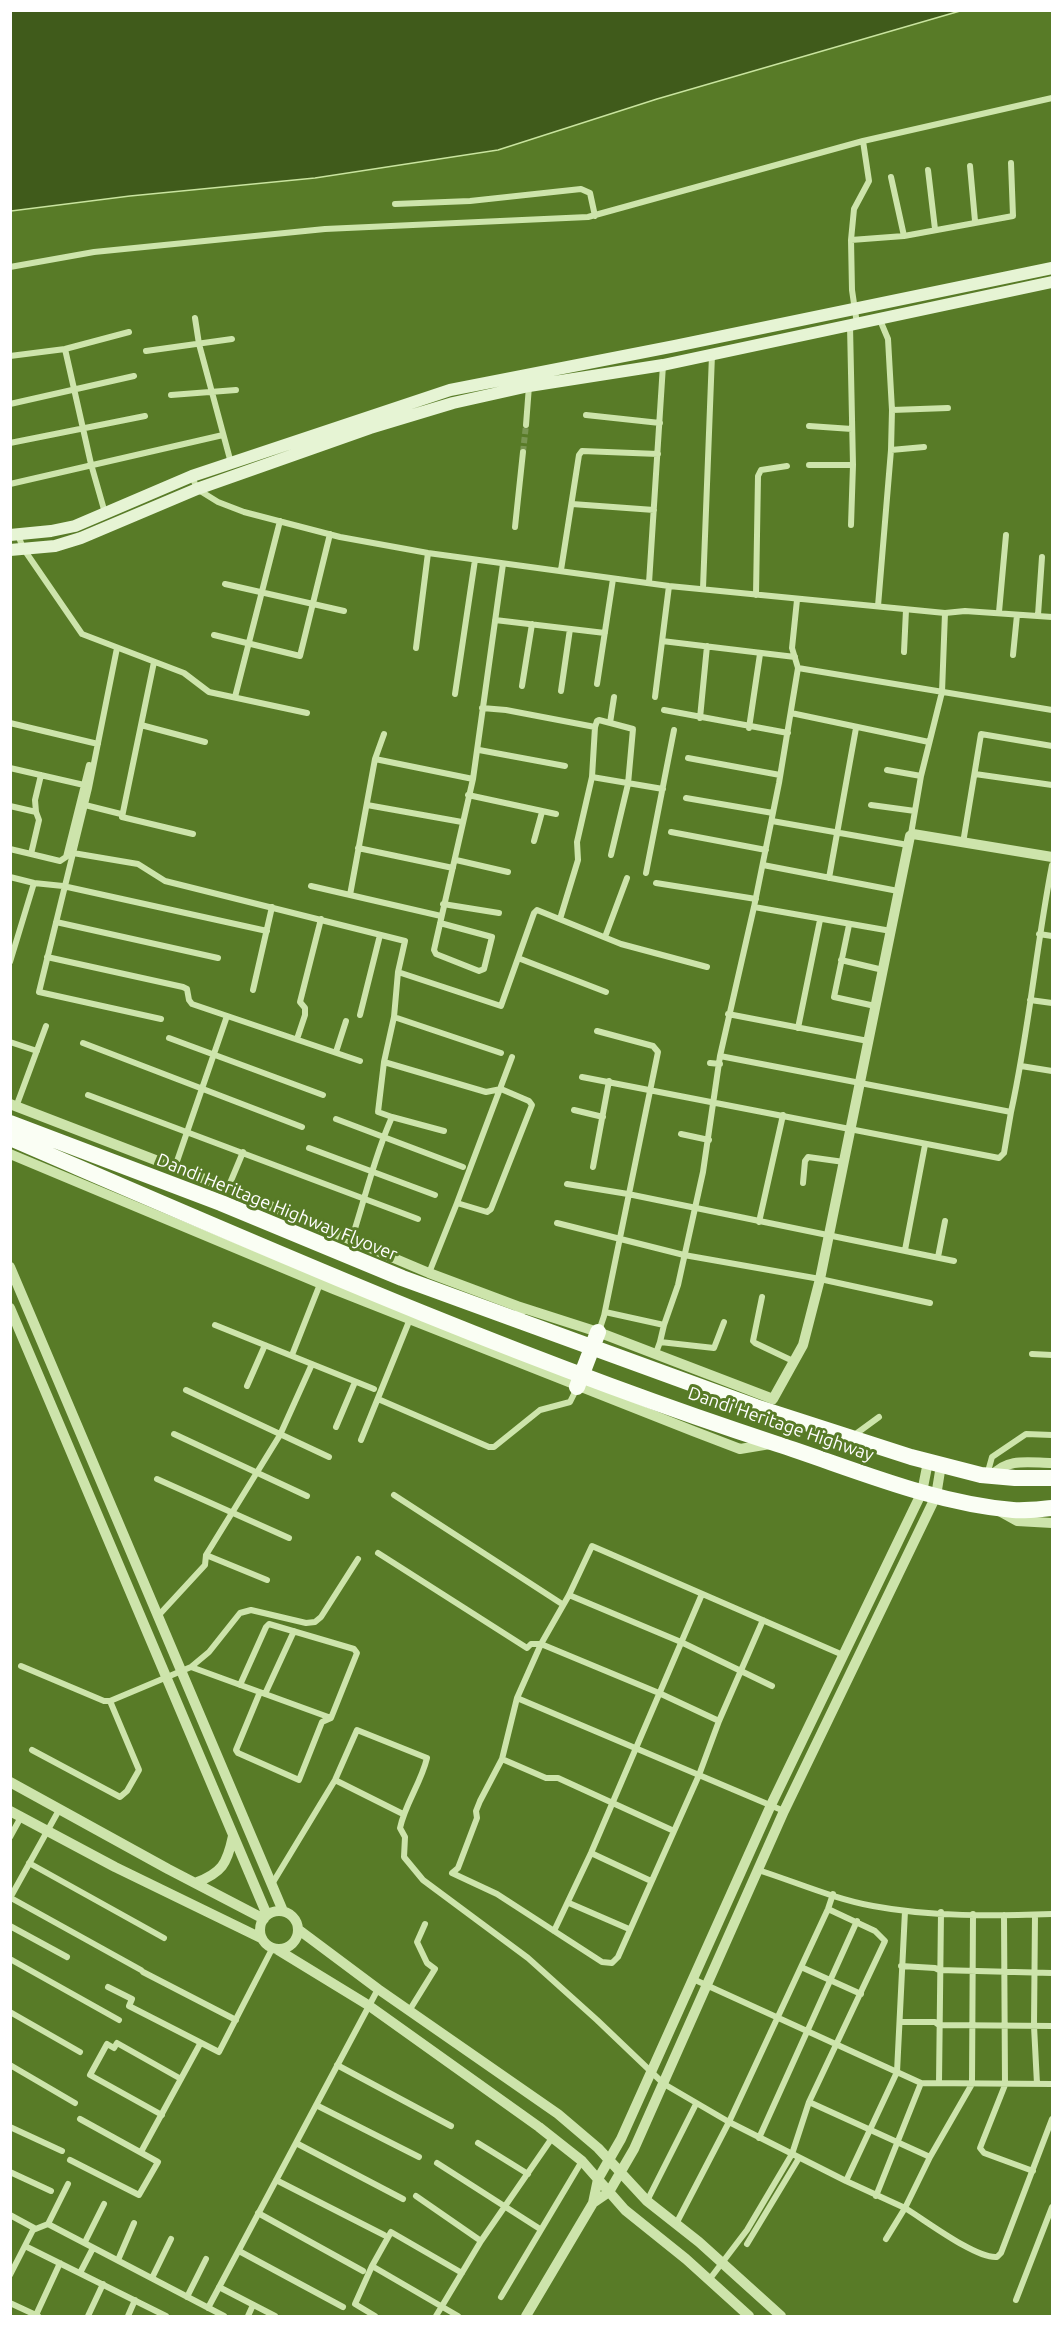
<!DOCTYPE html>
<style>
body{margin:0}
#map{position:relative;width:1063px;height:2327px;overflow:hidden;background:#587b27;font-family:Ubuntu,sans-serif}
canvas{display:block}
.frame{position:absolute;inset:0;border:12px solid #fff;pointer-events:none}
</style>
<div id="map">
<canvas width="1063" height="2327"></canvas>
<div class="frame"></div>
</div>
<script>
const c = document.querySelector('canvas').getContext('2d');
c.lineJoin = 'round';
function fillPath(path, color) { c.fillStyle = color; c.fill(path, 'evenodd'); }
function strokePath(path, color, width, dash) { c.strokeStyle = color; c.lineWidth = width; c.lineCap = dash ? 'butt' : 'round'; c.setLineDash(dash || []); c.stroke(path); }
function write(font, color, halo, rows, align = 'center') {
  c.font = font + ' Ubuntu,sans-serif'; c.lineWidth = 6; c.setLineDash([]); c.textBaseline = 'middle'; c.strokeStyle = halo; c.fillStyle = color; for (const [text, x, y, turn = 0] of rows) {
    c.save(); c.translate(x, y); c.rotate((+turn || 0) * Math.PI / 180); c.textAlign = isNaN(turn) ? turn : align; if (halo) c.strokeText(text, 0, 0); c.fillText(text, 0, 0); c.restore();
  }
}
const water = new Path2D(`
 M10 11 11 10 960 11 657 99 498 150 315 178 130 196 11 211Z`);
fillPath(water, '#405b1b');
strokePath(water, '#c9e49f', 1.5);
strokePath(new Path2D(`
 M523 452 526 425`), '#799552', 6, [6, 3]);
strokePath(new Path2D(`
 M970 166 975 221
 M928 170 935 229
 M891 177 904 236
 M395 204 470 201 581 189 590 193 595 216
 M851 240 904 236 1013 216 1011 163
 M10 267 94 252 325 229 588 217 863 141 1052 98
 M195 318 199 344 231 463
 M857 324 852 290 851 240 854 209 869 181 863 141
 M850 326 853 465 851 525
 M65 349 91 464 105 513
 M146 351 232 339
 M10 356 65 349 129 332
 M171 395 236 390
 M10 404 134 376
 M892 410 948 408
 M586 415 660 423
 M526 425 529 386
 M809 426 852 429
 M10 443 145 416
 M891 450 924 447
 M809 465H853
 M192 476 197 489 218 502 244 512 340 537 428 553 669 586 945 613 965 611 1052 617
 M10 484 223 435
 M572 504 654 510
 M515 527 523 452
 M18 535 23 548 82 634 184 673 209 692 307 713
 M561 570 579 455 582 451 658 454
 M649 583 663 365
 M225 584 344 611
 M703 588 712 355
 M756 595 758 476 761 470 787 466
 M878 606 891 450 892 410 888 339 880 320
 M999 612 1006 535
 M1038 615 1042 557
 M495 620 605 633
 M214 635 300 656 330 534
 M662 641 795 657
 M117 648 89 788 39 992 161 1019
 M416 648 428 553
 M904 652 906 610
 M1013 655 1017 615
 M154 662 122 817 193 834
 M798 668 1052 710
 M597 684 613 579
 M522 686 532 624
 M561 691 570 629
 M455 694 475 560
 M235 697 280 521
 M655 697 669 586
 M482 708 506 710 595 727
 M664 710 788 733
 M791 713 929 742
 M700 718 707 646
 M10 723 98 744
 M610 723 614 697
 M141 725 205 742
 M749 728 760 654
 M479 750 565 766
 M688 758 780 775
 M375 759 473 779
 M10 768 84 785
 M887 770 921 776
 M975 774 1052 785
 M592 777 663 789
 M468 795 556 814
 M686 798 773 813
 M85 805 121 814
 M367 805 462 822
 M871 805 915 811
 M10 806 36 812
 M772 821 908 845
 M671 832 766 850
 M911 834 921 776 942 692 945 613
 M534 841 542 812
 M963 843 981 734 1052 746
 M358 848 453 868
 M10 849 31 854 39 820 36 812 35 800 41 775
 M73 853 138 864 165 881 405 941 398 972 394 1017 384 1062 378 1112 392 1117C374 1157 365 1199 351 1241
 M31 854 60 861 66 857 89 765
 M456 860 508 872
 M763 865 898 891
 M646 873 674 730
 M10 877 34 883 63 886 267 931
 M829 878 856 728
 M656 883 756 899
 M311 886 441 916
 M350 895 375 759 384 734
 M443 904 499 913
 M754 907 891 931
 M560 919 578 860 577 842 592 777 595 727 597 721 599 720 633 729 628 784 611 855
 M56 922 218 958
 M440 923 492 937 484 969 479 971 436 954 434 950 473 779 503 564
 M849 925 834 997 875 1006
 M1039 934 1052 936
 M605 937 627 878
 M47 957 183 987 187 989 189 1000 192 1004 360 1061
 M518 958 606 992
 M841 960 883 970
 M10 962 34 883
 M398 972 501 1006 534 913 537 910 621 944 707 967
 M253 990 272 907
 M1030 1000 1052 1003
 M728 1014 868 1041
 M360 1015 380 935
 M394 1017 501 1053
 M798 1028 820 920
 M597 1031 653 1046 658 1052 604 1316 599 1331
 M169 1038 323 1095
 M297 1039 305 1015V1008L300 1002 321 919
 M10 1042 37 1051
 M83 1043 302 1127
 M336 1052 346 1021
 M720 1056 1011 1112C1029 1031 1036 947 1052 865
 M384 1062 486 1092 501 1089 529 1101 532 1105 491 1209 487 1212 457 1203 429 1273
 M710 1063 720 1064
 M1021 1066 1052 1071
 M582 1077 999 1158 1004 1153 1011 1112
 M88 1095 418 1219
 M16 1107 46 1026
 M574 1110 603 1117
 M392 1117 444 1131
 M336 1119 463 1167
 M681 1134 709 1140
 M309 1148 435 1195
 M175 1167 227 1016
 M593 1167 609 1081
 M803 1183 805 1161 808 1157 844 1162
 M567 1184 628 1194 954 1261
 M228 1188 243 1152
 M457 1203 512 1057
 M759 1222 783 1115
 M557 1223 684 1255 820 1279 930 1303
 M905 1250 925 1145
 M938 1257 945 1221
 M762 1297 753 1341 755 1343 793 1361
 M605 1312 664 1325 660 1342
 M215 1325 374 1389
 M664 1325 678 1285 703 1172 720 1056 754 907 779 783 798 668 792 648 797 600
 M656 1353 660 1342 714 1348 724 1322
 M1032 1354 1052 1355
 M292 1355 320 1284
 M247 1386 265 1345
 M186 1390 329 1457
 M378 1399 489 1447H494L540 1410 570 1402 577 1388
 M336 1427 355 1382
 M174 1434 307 1496
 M853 1436 879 1417
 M361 1440 410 1319
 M987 1475 992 1457 1026 1434 1052 1435
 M157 1479 289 1538
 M394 1495 562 1604
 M378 1553 527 1648 531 1644H541L659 1693 719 1721
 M206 1555 267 1580
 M569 1595 681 1642 772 1686
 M158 1616 205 1565 206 1555 280 1435 312 1364
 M763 1620 719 1721 699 1775 618 1957 612 1963 602 1962 497 1894 452 1873 458 1868 477 1818 476 1811 480 1801 502 1759 517 1698 541 1644 569 1595 592 1546 843 1655
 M21 1666 104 1701H110L191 1667 209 1652 240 1613 251 1610 306 1623 315 1622 321 1617 358 1559
 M191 1667 331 1718
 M240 1685 266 1627 269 1624 354 1649 357 1653 331 1718 322 1722 299 1780 238 1753 236 1750 260 1692
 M265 1694 294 1631
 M517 1698 784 1811
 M32 1750 120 1797 127 1791 139 1770 110 1701
 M502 1759 546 1778H558L674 1831
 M335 1780 403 1814
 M10 1837 21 1817
 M591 1853 651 1881
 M29 1863 164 1938
 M758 1870C796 1882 834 1899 873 1906 931 1917 993 1916 1052 1914
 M272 1884 335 1780 357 1730 427 1758C421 1783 405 1804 400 1828L405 1837 404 1857 423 1880 528 1958 597 2020 664 2084 729 2122 846 2181 905 2208 930 2157 972 2084 973 1914
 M10 1898 59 1810
 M11 1898 141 1970
 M569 1903 629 1929
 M1004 1915 1005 2085 980 2148 984 2153 1033 2171
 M1035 1915 1034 2026 1037 2084
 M10 1926 67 1957
 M554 1931 591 1853 702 1594
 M10 1959 119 2020
 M901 1966 935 1968 939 1970 1052 1973
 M801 1967 861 1994
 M143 1972 236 2020
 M693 1979 921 2083 1052 2084
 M108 1987 132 1999 129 2006 219 2052 272 1949
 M409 2011 435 1969 427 1963 417 1942 425 1924
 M10 2012 80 2052
 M901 2022H935L939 2025 1052 2026
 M10 2065 75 2103
 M337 2065 451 2126
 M939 2083 941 1912
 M809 2102 930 2157
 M316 2105 419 2157
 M162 2115 90 2075 107 2044 114 2048 117 2043 181 2079
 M10 2127 62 2151
 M759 2138 857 1921
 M296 2143 403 2199
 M478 2143 528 2174
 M141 2152 200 2044
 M70 2160 139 2195 158 2162 80 2119
 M437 2163 540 2229
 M10 2172 51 2191
 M276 2180 384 2235
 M846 2181 897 2072 905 1911
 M416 2196 481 2241
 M876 2196 921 2083
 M647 2201 696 2104
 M258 2213 363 2271
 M10 2215 34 2228 10 2275
 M48 2224 224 2316
 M676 2224 729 2122 828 1909 833 1894
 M33 2230 48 2224 68 2184
 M886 2239 905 2208C925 2220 976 2259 997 2257L1001 2253 1052 2119
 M85 2242 104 2204
 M747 2244 799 2158
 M25 2246 166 2316
 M239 2251 343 2307
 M118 2260 134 2223
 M372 2266 458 2316
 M80 2273 93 2248
 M152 2278 171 2239
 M709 2280 747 2230 792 2154 809 2102 885 1941 875 1931 828 1909
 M219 2287 275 2316
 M187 2297 206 2259
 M501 2297 582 2161
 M1016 2300 1052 2207
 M10 2303 38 2316
 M208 2308 378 1989
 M36 2315 60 2263
 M88 2316 103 2284
 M128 2316 135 2300
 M248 2316 253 2305
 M375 2316 355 2304 372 2266 391 2232 462 2273
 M436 2316 481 2241 552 2138`), '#cde4ab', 6);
strokePath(new Path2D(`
 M10 1104 228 1188 429 1273 517 1306 521 1311
 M10 1154 333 1289 693 1431 740 1449 770 1444
 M10 1267 283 1911
 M517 1306 598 1332 773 1399 803 1345 820 1279 910 836 913 834 1052 857
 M10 1308 267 1915
 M992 1476C1007 1457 1031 1463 1052 1463
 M999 1511 1017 1521 1052 1523
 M10 1782 168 1869 264 1919
 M10 1811 115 1867 261 1938
 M195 1883C222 1873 227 1864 233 1836
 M260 1930a19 19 0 1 1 38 0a19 19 0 1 1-38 0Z
 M299 1930 378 1989 558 2114 598 2148 647 2201 699 2242 781 2316
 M278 1950 368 2005 539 2127 582 2161 625 2210 686 2259 749 2316
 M593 2203 609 2192 634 2149 784 1811 936 1496 941 1465
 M526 2316 593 2203 598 2179 621 2139 771 1805 922 1492 928 1462`), '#cde4ab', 10);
strokePath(new Path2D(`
 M10 535 51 531 75 526 192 476 450 390 675 346 1052 268
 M10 550 55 546 81 538 197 489 370 428 453 403 529 386 663 365 1052 282`), '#e6f4d4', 12);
strokePath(new Path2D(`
 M10 1123 221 1203 402 1278 756 1407 911 1457 981 1475 1015 1478H1052
 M10 1138C263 1247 516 1359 777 1444 854 1469 932 1503 1013 1510 1026 1511 1040 1509 1052 1508
 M577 1387 598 1332`), '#fafef4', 16);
write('18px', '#fff', '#587b27', [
 ["Dandi Heritage Highway Flyover",277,1207,22],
 ["Dandi Heritage Highway",781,1424,19]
]);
</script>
